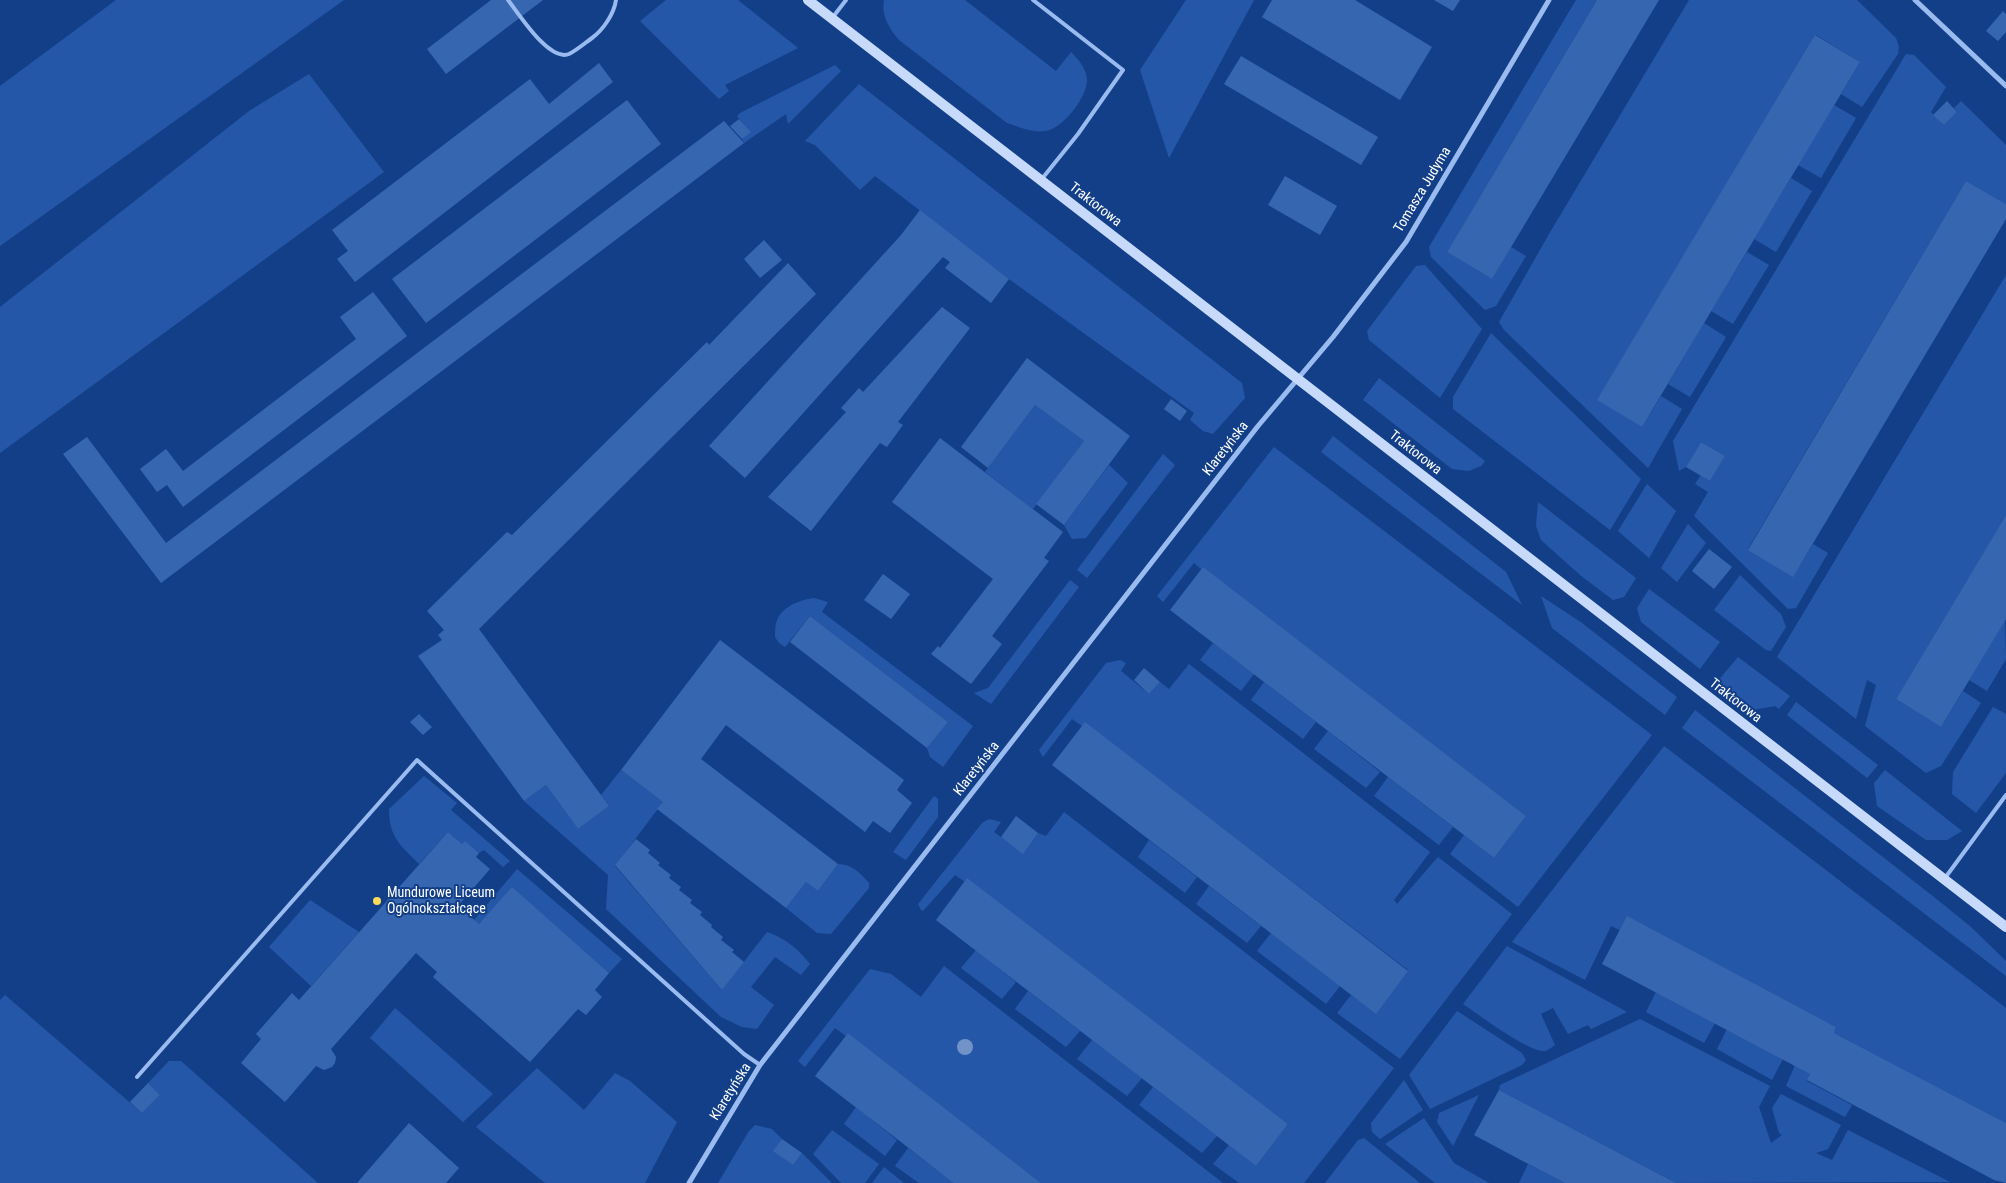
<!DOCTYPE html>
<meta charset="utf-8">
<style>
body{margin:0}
canvas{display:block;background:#133f89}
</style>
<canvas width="2006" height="1183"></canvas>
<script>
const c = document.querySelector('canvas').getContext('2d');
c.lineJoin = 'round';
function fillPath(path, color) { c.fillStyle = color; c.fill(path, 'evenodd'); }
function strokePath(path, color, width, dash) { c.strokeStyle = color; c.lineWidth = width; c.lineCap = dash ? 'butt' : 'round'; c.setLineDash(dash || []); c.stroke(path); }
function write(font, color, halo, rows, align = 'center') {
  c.font = font + ' "Roboto Condensed",sans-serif'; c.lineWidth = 4; c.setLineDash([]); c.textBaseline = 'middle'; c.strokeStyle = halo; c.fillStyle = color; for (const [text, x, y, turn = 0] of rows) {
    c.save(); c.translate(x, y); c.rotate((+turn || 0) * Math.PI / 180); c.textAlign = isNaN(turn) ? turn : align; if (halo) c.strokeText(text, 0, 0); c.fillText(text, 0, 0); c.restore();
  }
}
fillPath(new Path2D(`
 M116 0H344L0 246V86Z
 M666 0H738L798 48 725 85 729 91 719 99 640 21Z
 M884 0H965L1056 71 1071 52C1078 59 1086 68 1087 79 1088 96 1063 129 1045 131 1033 133 1019 127 1007 123L899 40C889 28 881 16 884 0Z
 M1186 0H1254L1169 158 1140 70Z
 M1576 0H1597L1447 252 1492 279 1511 247 1526 256 1496 306 1485 310 1431 257 1429 247Z
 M1689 0H1857L1896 38 1899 47 1898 54 1862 107 1841 94 1860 62 1816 35 1598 400 1642 427 1661 396 1682 409 1648 468 1504 330 1499 322 1549 234Z
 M1906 54 1914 55 1946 87 1931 112 1944 125 1957 112 1954 108 1961 101 2006 145V204L1966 181 1748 549 1793 576 1813 544 1828 553 1796 608 1788 609 1694 516 1708 492 1695 484 1701 475 1710 481 1725 456 1701 442 1686 467 1679 471 1673 441Z
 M835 65 841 71 788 124 786 114 744 143 742 139 750 132 737 116 740 113Z
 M309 74 384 172 0 453V307L249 111Z
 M859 84 1242 383 1245 398 1213 434 1203 431 1190 420 1194 413 1009 279 875 176 860 190 815 145 805 141Z
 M1834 105 1856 118 1821 178 1798 165Z
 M1791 178 1812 191 1776 252 1754 239Z
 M1747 252 1769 265 1733 324 1711 311Z
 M1425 265 1482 329 1440 398 1369 340 1367 331 1416 266Z
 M2006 275V515L1896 699 1941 727 1963 691 1981 703 1941 766 1926 773 1865 726 1876 685 1867 680 1856 719 1777 657Z
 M1704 323 1726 337 1690 397 1668 384Z
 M1491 333 1641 479 1610 530 1453 409V397Z
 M1379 378 1485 461 1481 466 1469 471 1452 469 1371 406 1363 400Z
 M1035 405 1084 441 1033 509 985 472Z
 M1333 436 1506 572 1522 605 1321 452Z
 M1274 447 1652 735 1518 907 1450 854 1464 835 1494 858 1526 816 1203 568 1202 570 1194 563 1163 602 1157 596Z
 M1163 454 1175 465 1087 578 1077 570Z
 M1109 465 1128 483 1086 538 1072 539 1064 525Z
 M1647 484 1676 511 1649 558 1618 531Z
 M1538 502 1636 578 1624 597 1613 600 1580 575 1541 540 1536 526Z
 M1688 524 1706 543 1677 582 1661 568Z
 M1740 575 1781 614 1786 627 1771 651 1766 650 1714 610Z
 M1070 580 1079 587 991 704 974 693 988 688Z
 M1649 589 1720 642 1700 669 1641 622 1637 608Z
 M1541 596 1582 623 1677 697 1665 715 1552 628Z
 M814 598 828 602 822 612 973 726 943 767 930 757 927 748 948 722 810 616 785 647 779 643 775 637C775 632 775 625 777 620 783 606 800 600 814 598Z
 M2005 620 2006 659 1987 691 1969 680Z
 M1213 643 1254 674 1241 691 1200 660Z
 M1738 657 1790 696 1779 709 1775 706 1753 710 1717 682Z
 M1120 660 1126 663 1121 671 1149 694 1160 682 1169 689 1189 664 1430 852 1394 900 1397 904 1438 857 1512 914 1400 1059 1337 1013 1351 995 1376 1013 1408 970 1085 723 1082 726 1072 719 1043 757 1039 750 1106 663Z
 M1264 682 1316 722 1303 739 1251 700Z
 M1796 702 1878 765 1867 778 1787 715Z
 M1993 707 2006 714V773L1976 813 1952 794 1953 772Z
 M1695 710 1934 897 1971 927 2006 961V976L1682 728Z
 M1328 731 1380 772 1366 788 1314 749Z
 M1664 746 2006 1008V1123L1834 1033 1836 1027 1627 917 1620 930 1611 926 1585 980 1512 942Z
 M621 770 663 802 615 866 722 990 767 932C785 938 798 949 810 964L801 975 775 957 751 987 774 1005 757 1029 742 1027 721 1017 606 909 608 875 524 801 546 785 578 829 609 806 601 795Z
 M1885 770 1962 831 1947 840H1926L1877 806 1874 783Z
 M424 776 457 803 451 810 510 861 503 867 484 850 479 853 465 841 462 844 448 832 419 864C400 845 389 837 389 809Z
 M1388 777 1453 827 1439 845 1374 796Z
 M934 796 938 799V817L906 860 893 852Z
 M1064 812 1394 1068 1304 1183H1239L1213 1164 1229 1145 1256 1166 1288 1124 965 882 955 875 923 911 921 910 918 904 982 823 989 819 1001 822 994 832 1023 853 1038 833 1046 836Z
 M1149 840 1197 877 1185 893 1138 857Z
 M838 864C852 864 860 873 869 883V888L831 934 817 933 786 908 806 882 818 891Z
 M517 869 622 959 609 973 512 888 479 924 474 920Z
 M1209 886 1261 926 1247 943 1196 904Z
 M310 900 359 932 311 986 269 947Z
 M1271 933 1340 986 1326 1004 1257 951Z
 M1507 946 1627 1012 1591 1029 1588 1025 1568 1034 1553 1008 1541 1014 1555 1045C1552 1047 1548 1050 1545 1051 1529 1053 1478 1014 1463 1004Z
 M976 950 1016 982 1002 999 961 968Z
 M944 966 1223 1183H1041L848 1033 846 1036 835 1028 805 1067 798 1061 870 969 891 974 921 997Z
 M1028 991 1080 1031 1066 1047 1015 1009Z
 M1656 992 1715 1023 1704 1043 1646 1012Z
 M5 995 142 1113 160 1095 148 1083 169 1061H181L318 1183H0V1000Z
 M395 1008 493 1094 463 1122 370 1038Z
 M1457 1011 1522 1053 1526 1060 1522 1065 1430 1109 1409 1075Z
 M1640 1019 1770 1086 1759 1107 1771 1143 1782 1135 1779 1133 1772 1108 1781 1094 1841 1125 1828 1149 1816 1153 1832 1160 1848 1130 1950 1182 1676 1183 1499 1090 1500 1085Z
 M1727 1029 1783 1059 1772 1080 1717 1049Z
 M1092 1040 1142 1078 1127 1096 1077 1059Z
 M1795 1065 1810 1074 1807 1081 1852 1105 1845 1117 1786 1086Z
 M537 1068 584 1110 615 1073 630 1081 677 1122 645 1183H545L476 1127Z
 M1404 1080 1423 1110 1380 1139 1372 1132 1371 1123Z
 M1153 1087 1217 1136 1202 1153 1139 1105Z
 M1479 1095 1453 1146 1437 1122 1439 1113Z
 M856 1107 897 1140 885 1156 844 1124Z
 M1424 1118 1454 1163 1489 1183H1435L1385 1144Z
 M755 1125 772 1129 782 1139 774 1151 793 1165 802 1153 832 1183H718L749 1131Z
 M832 1130 879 1164 865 1183H841L813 1154Z
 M1364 1138 1420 1183H1325L1358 1140Z
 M908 1148 953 1183H919L895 1166Z
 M1528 1164 1565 1183H1519Z
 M884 1167 904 1183H872Z`), '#2557a8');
fillPath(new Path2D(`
 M491 0H543L446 74 427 49Z
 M1272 0H1355L1432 47 1400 100 1262 17Z
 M1434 0H1460L1453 11Z
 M1597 0H1659L1492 279 1447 252Z
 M2003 11 2006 14V32L1998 41 1986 31Z
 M1815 35 1860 62 1642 427 1597 400Z
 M1241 56 1378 137 1361 165 1224 84Z
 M599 63 613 82 355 282 337 259 348 251 332 230 530 79 549 104Z
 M627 100 661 144 426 323 392 279Z
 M1947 101 1957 112 1944 125 1933 115Z
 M739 119 751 132 742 139 730 126Z
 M724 121 744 143 161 583 63 454 87 437 166 543Z
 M1285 176 1337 206 1320 235 1268 205Z
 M1966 181 2006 204V219L1793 577 1748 550Z
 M920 210 1009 279 991 303 945 268 950 262 943 257 745 478 709 446 901 235Z
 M764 240 782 260 760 278 744 259Z
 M788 263 816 294 479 629 609 806 578 829 546 785 524 801 418 656 442 640 438 635 444 630 427 611 507 532 512 535 707 342 709 345Z
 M373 292 407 336 183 507 167 485 157 492 140 469 166 449 183 471 356 339 340 317Z
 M942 307 970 328 898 422 903 425 887 447 880 443 811 531 768 497 846 412 841 408 859 388 863 392Z
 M1027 358 1130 436 1064 525 1036 504 1084 441 1035 405 988 468 961 447Z
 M1171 399 1187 411 1180 421 1164 409Z
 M940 438 1063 532 1044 558 1049 561 992 636 1002 644 971 684 931 654 938 646 940 648 993 579 892 502Z
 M1701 442 1725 456 1710 481 1686 467Z
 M2006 515V619L1941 727 1896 699Z
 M1709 549 1732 567 1714 589 1692 571Z
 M1203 567 1526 816 1494 858 1170 610Z
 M883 574 910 594 891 619 864 600Z
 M810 616 948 722 927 748 790 642Z
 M720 640 904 780 897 790 912 803 890 833 873 821 865 832 726 725 701 759 838 864 818 891 806 882 786 908 657 809 663 802 621 770Z
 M1144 668 1160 682 1149 694 1134 680Z
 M419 714 432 727 423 735 410 722Z
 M1085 722 1408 971 1376 1014 1052 765Z
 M1016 816 1038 833 1023 854 1001 837Z
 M448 832 462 844 465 841 479 853 476 857 490 869 458 906 479 924 512 887 609 973 595 990 602 997 586 1015 578 1009 530 1062 433 977 437 972 416 953 331 1049 336 1057 335 1063 332 1067 324 1070 316 1066 285 1102 241 1063 261 1039 256 1034 292 993 299 1000Z
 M636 839 650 850 648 853 660 863 658 865 671 875 669 878 681 887 679 890 692 900 690 903 702 912 700 915 712 925 711 927 723 937 721 940 734 950 732 952 744 962 722 990 615 865Z
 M967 878 1288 1124 1256 1166 936 920Z
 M1627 916 1836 1027 1834 1033 2006 1123V1183L1994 1180 1807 1080 1810 1074 1602 964Z
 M848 1033 1041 1183H953L901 1142 815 1076Z
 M148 1083 160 1095 142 1113 130 1102Z
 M1499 1090 1676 1183H1565L1515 1157 1474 1135Z
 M409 1123 459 1168 446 1183H357Z
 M782 1139 802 1153 793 1165 773 1151Z`), '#3766b1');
strokePath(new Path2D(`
 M508 0C519 14 549 62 569 54 577 50 585 43 592 38 603 30 614 14 616 0
 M1033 0 1123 70 1078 134 1041 180
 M833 17 846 0
 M1945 878 2006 795
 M137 1077 417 760 744 1054 760 1065`), '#99bbf0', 4);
strokePath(new Path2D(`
 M1915 0 2006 86
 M689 1183 760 1065 1258 426 1333 337 1406 242 1549 0`), '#99bbf0', 5);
strokePath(new Path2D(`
 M808 0 2006 927`), '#c7dafb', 10);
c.fillStyle = '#7293c8';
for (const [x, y] of [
 [965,1047]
]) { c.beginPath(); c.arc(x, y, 8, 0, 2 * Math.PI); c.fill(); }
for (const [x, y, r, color] of [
 [377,901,5,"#ffda58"]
]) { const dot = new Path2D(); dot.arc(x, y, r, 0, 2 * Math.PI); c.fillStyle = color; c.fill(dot); strokePath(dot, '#133f89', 2); }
write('14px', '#fff', '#133f89', [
 ["Tomasza Judyma",1423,190,-59],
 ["Traktorowa",1095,205,38],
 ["Klaretyńska",1226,449,-52],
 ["Traktorowa",1415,453,38],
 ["Traktorowa",1735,701,38],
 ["Klaretyńska",977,769,-52],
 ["Klaretyńska",731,1092,-58]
]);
write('14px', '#fff', '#133f89', [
 ["Mundurowe Liceum",387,893],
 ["Ogólnokształcące",387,909]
], 'left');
</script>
